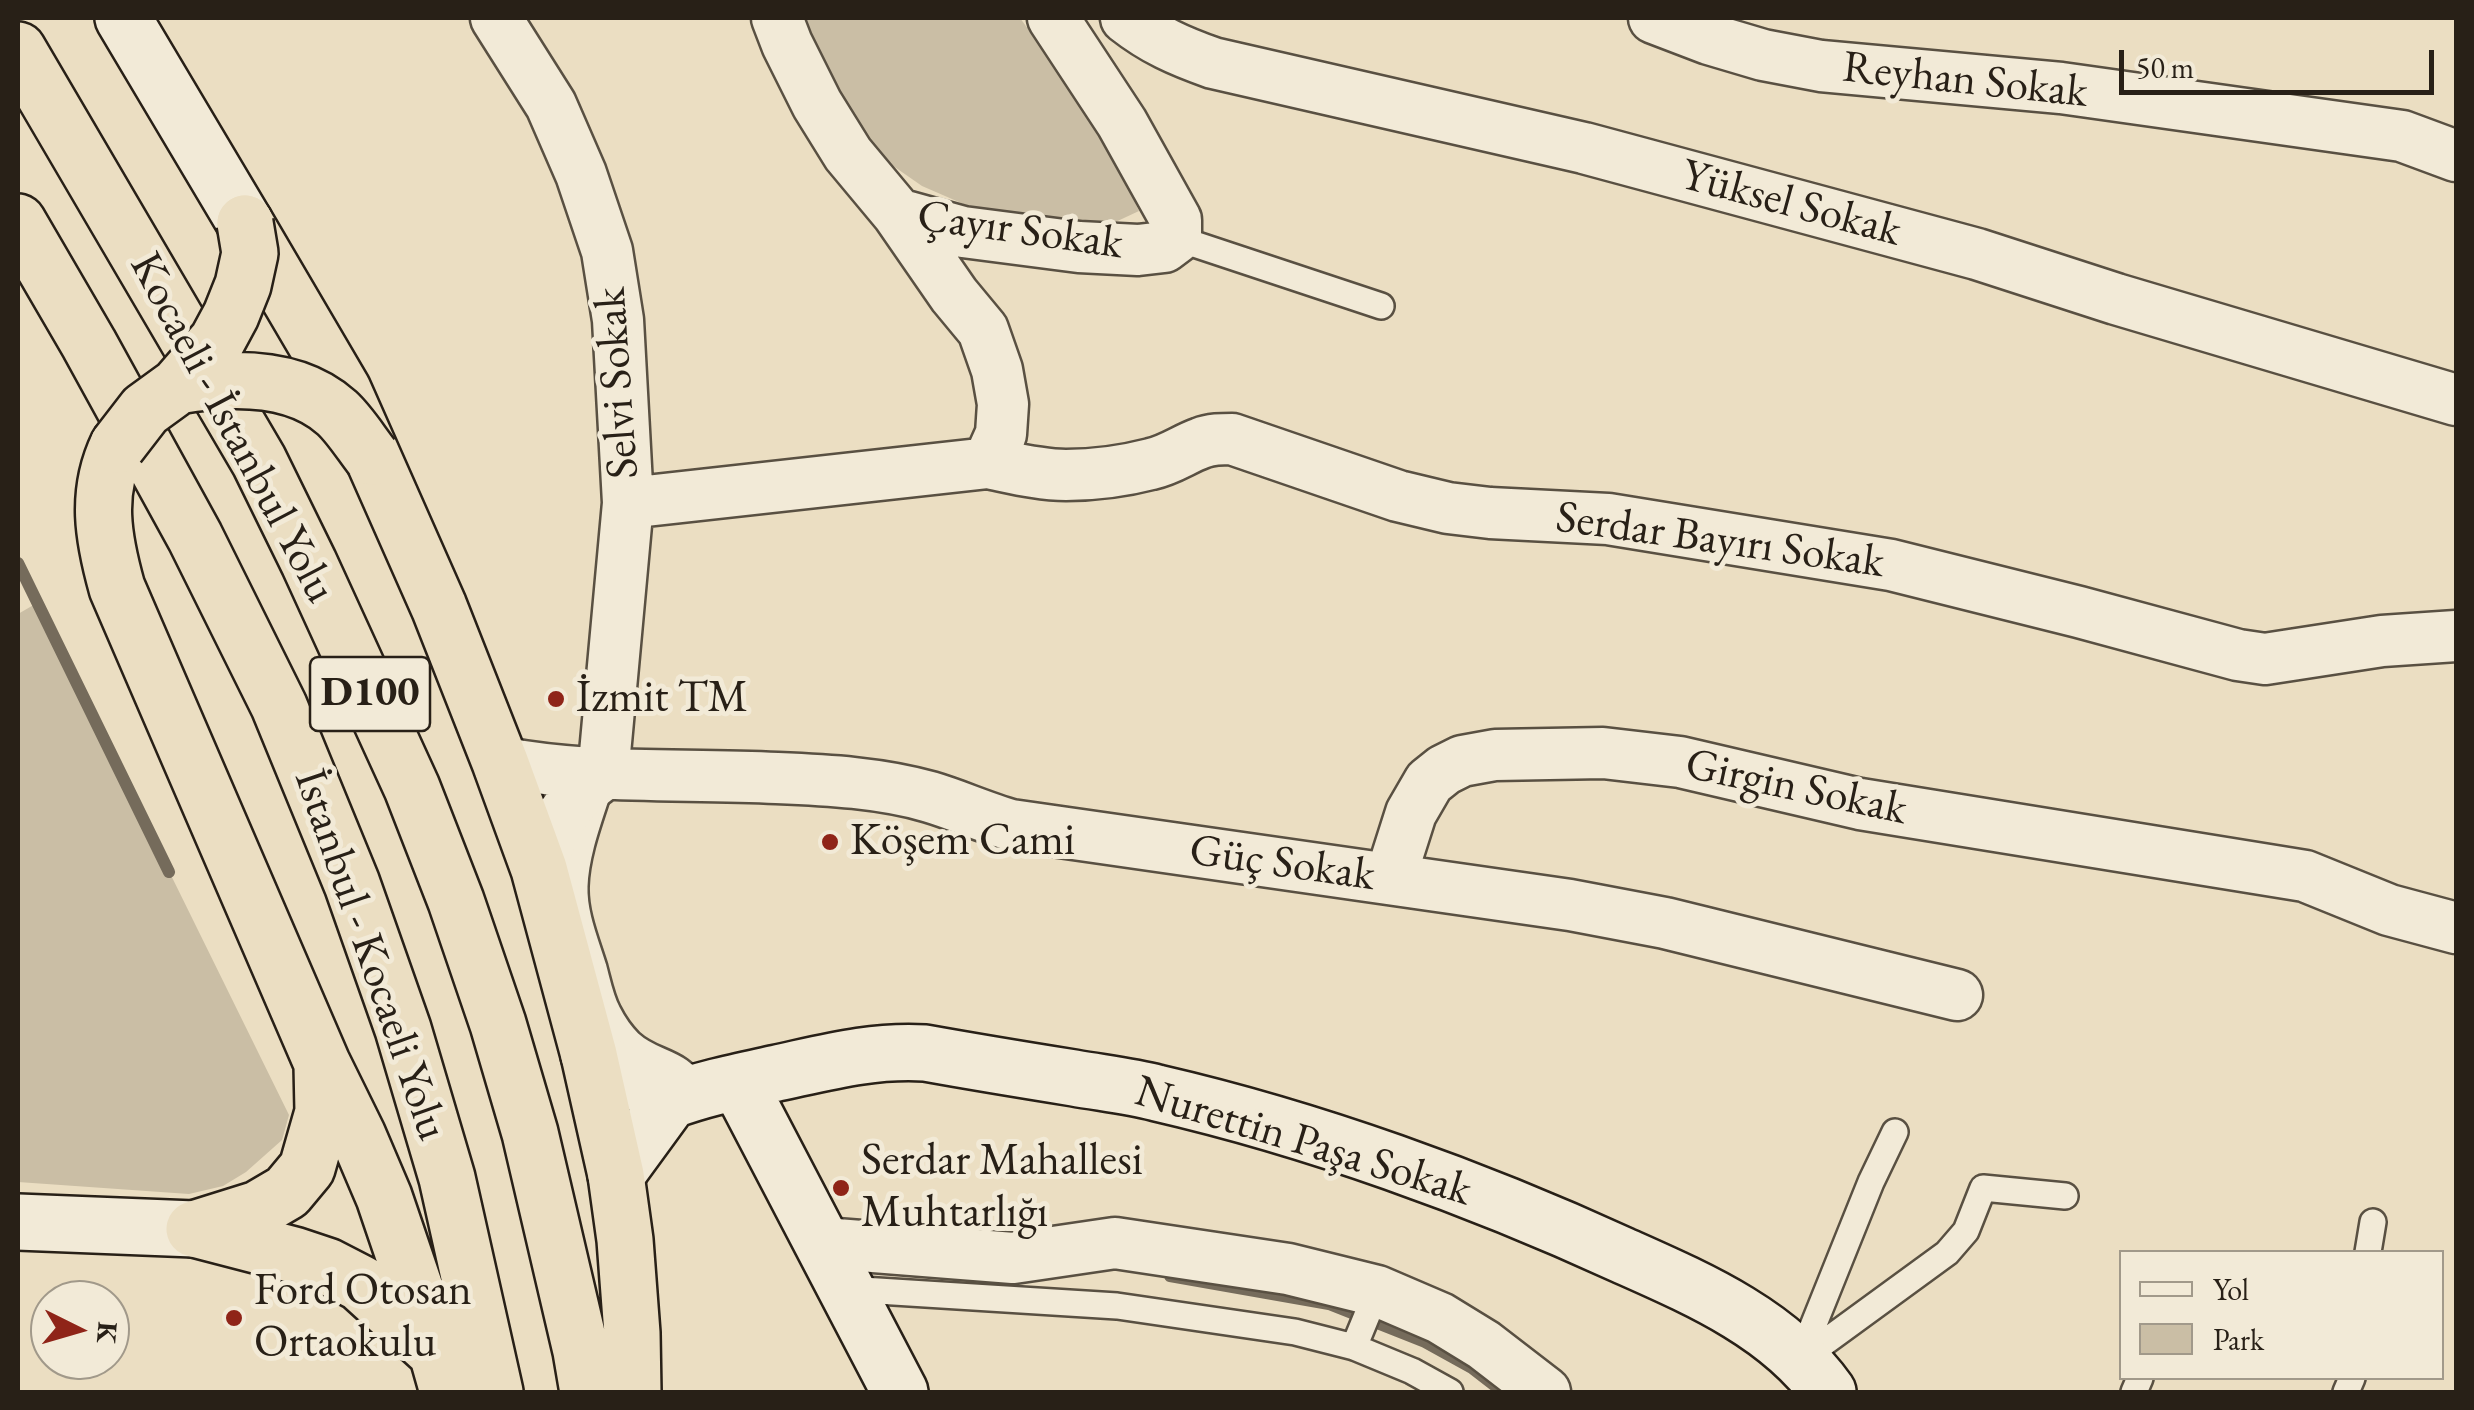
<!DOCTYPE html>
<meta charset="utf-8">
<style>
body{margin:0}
#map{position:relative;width:2474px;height:1410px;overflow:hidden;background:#ebdec2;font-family:"EB Garamond",serif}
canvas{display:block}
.frame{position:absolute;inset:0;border:20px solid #282017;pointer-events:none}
.legend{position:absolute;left:2119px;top:1250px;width:325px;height:130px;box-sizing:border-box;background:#f2ead7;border:2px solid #a1998a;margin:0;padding:12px 18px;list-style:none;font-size:30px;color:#282017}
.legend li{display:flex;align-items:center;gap:20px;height:50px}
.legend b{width:50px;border:2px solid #a1998a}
.north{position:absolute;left:30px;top:1280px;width:100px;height:100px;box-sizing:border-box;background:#f2ead7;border:2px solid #a1998a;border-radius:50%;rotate:95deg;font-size:28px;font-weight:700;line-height:40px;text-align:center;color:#282017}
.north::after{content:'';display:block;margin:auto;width:35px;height:45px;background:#8f2418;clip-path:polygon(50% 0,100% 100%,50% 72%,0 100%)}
.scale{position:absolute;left:2119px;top:50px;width:315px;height:45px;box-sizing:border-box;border:5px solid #282017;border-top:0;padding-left:12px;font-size:30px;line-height:35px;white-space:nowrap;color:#282017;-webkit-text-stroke:8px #f2ead7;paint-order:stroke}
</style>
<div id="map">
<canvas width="2474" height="1410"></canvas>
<div class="frame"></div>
<ul class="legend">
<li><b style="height:12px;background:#f2ead7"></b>Yol</li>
<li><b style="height:28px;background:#cabea5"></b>Park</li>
</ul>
<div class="north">K</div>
<div class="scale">50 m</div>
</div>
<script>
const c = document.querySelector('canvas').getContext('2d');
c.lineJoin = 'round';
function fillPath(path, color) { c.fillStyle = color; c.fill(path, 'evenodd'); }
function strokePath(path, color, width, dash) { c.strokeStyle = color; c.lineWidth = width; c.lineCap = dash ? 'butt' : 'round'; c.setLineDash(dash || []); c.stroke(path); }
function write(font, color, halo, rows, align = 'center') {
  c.font = font + ' "EB Garamond",serif'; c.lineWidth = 10; c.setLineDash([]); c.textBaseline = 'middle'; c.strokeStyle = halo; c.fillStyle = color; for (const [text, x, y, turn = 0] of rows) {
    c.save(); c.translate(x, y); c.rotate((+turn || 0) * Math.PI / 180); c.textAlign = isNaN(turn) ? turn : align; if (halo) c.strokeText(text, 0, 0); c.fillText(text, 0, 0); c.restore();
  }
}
fillPath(new Path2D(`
 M804 18H1020L1097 123 1139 211 1109 225 1043 224 975 209 922 186 876 154 840 102Z
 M37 603 289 1115 282 1140 246 1172 223 1186 189 1194 18 1182V614Z`), '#cabea5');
strokePath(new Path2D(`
 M18 563 169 872
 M1170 1276 1329 1304 1425 1342 1472 1368 1503 1392`), '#756b5b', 12);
const lane = new Path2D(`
 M1176 238 1381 306
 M599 789C589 820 576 854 575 886 574 914 586 942 594 968 598 983 601 999 608 1012 614 1024 621 1034 630 1043 654 1065 678 1058 698 1091
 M2368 1252 2373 1222
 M846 1289 1117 1306 1295 1332 1354 1347 1412 1371 1450 1392
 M1354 1347 1377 1291
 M1799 1361 1947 1253 1966 1231 1983 1188 2065 1196
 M1799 1361 1871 1182 1895 1132
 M2134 1392 2140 1378
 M2346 1392 2352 1378`);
const street = new Path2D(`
 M496 18 551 105 581 174 607 251 618 320 628 503 603 775
 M777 18 787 44 817 104 848 154 898 214 963 232 1079 247 1138 250 1164 247 1176 238V220L1122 123 1053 18
 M1126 18C1154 40 1179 51 1213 63L1584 148 1977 254 2116 299 2456 400
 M1654 18 1709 39 1763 55 1821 66 2061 88 2402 136 2456 156
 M988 463C1013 468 1040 475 1066 475 1093 475 1124 471 1151 464 1170 460 1184 449 1201 443 1211 439 1222 439 1232 439L1398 496 1448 508 1490 513 1608 519 1891 565 2079 612 2238 655 2265 659 2382 641 2456 636
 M628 503 988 463 1001 434 1003 404 997 370 983 330 954 295 898 214
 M500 762C592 780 685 773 777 778 827 780 882 783 930 797 957 805 983 817 1011 825L1570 905 1665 923 1957 995
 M539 869C557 823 561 805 603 775
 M1390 879 1411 813 1429 782 1444 770 1462 761 1495 755 1603 753 1680 762 1860 804 2305 876 2389 910 2456 928
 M823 1243 1013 1258 1115 1243 1288 1269 1377 1291 1440 1318 1484 1345 1545 1392`);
const secondary = new Path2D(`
 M123 18 245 223
 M589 1055 670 1101
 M738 1082 900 1392
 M670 1101C705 1088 741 1081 777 1073 828 1062 871 1050 925 1053 975 1062 1024 1070 1074 1078 1102 1083 1130 1086 1157 1093 1313 1129 1476 1188 1622 1255 1696 1288 1779 1323 1828 1392
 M616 1175 670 1101
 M18 1222 194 1229`);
const highway = new Path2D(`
 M18 50 259 461 309 563 412 788 456 901 498 1024 530 1133 581 1351 588 1392
 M18 222 89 344 195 537 279 706 352 884 403 1029 447 1178 495 1392
 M245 223 343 390 439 607 500 762 539 869 589 1055 616 1175 625 1240 632 1333 633 1392
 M118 445C95 493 103 538 117 588L322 1063 358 1136 384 1197 437 1353
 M194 1229 294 1255 327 1266 360 1283 437 1353 448 1392
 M194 1229 258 1209 287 1192 307 1168 323 1112 322 1065`);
strokePath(lane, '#595042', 30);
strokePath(street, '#595042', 55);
strokePath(secondary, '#282017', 60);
strokePath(highway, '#282017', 60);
strokePath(lane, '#f2ead7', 25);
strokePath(street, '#f2ead7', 50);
strokePath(secondary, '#f2ead7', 55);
strokePath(highway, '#ebdec2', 55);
const highwayBridge = new Path2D(`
 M178 386C230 377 295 375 337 413 350 425 361 443 372 457
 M118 445 145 410 178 386 217 341 231 315 243 285 250 253 245 223`);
strokePath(highwayBridge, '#282017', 60, []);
strokePath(highwayBridge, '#ebdec2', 55);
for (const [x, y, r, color] of [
 [556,699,10,"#8f2418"],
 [830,842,10,"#8f2418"],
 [841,1188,10,"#8f2418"],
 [234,1318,10,"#8f2418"]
]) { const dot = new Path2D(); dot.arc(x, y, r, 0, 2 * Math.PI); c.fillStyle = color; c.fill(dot); strokePath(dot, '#f2ead7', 4); }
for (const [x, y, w] of [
 [370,694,120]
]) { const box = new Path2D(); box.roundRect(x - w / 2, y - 37, w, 74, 8); c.fillStyle = '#f2ead7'; c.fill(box); strokePath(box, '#282017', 2.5); }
write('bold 42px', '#282017', null, [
 ["D100",370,694]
]);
write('45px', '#282017', '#f2ead7', [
 ["Reyhan Sokak",1965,81,6],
 ["Yüksel Sokak",1791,204,15],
 ["Çayır Sokak",1020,231,8],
 ["Selvi Sokak",618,383,-94],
 ["Kocaeli - İstanbul Yolu",232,428,62],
 ["Serdar Bayırı Sokak",1720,541,8],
 ["Girgin Sokak",1796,788,12],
 ["Güç Sokak",1282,864,8],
 ["İstanbul - Kocaeli Yolu",370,955,71],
 ["Nurettin Paşa Sokak",1303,1142,17]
]);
write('45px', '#282017', '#f2ead7', [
 ["İzmit TM",576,699],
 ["Köşem Cami",850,842],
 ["Serdar Mahallesi",861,1162],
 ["Muhtarlığı",861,1214],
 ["Ford Otosan",254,1292],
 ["Ortaokulu",254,1344]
], 'left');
</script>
